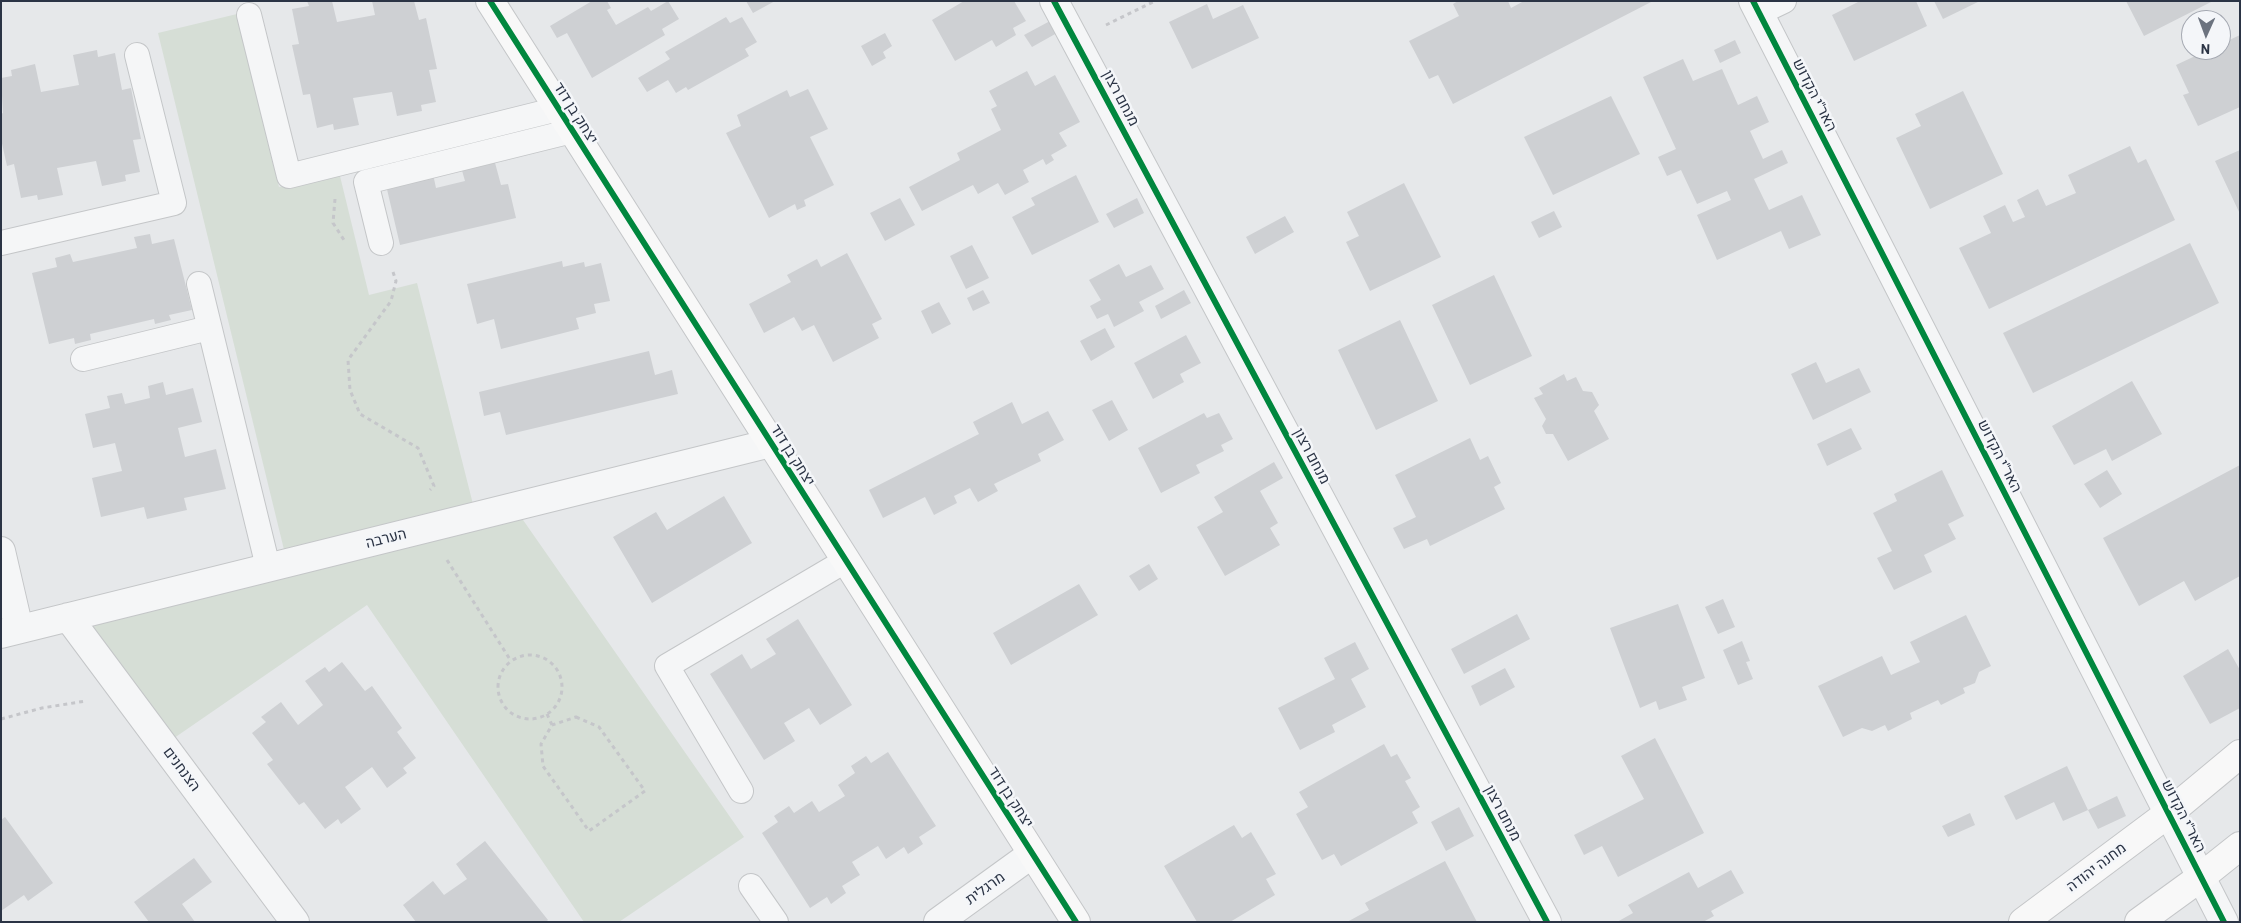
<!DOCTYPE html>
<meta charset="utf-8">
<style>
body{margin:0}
#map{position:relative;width:2241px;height:923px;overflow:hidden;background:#e6e8ea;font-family:Barlow,sans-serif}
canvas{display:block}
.frame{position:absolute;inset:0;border:2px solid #2b3445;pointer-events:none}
.north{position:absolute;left:2181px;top:10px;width:50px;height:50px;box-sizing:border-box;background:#f4f6f9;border:1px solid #a4a8b1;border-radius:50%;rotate:182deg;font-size:14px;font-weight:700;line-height:20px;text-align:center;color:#2b3445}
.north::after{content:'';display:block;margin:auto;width:18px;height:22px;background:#6c737f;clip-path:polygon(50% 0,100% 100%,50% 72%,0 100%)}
</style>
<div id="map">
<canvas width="2241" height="923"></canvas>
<div class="frame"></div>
<div class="north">N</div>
</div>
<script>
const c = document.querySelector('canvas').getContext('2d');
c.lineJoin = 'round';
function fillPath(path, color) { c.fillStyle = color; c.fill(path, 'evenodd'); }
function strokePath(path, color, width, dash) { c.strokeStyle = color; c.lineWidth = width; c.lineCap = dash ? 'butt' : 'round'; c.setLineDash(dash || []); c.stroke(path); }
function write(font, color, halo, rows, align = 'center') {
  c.font = font + ' Barlow,Heebo,sans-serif'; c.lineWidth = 5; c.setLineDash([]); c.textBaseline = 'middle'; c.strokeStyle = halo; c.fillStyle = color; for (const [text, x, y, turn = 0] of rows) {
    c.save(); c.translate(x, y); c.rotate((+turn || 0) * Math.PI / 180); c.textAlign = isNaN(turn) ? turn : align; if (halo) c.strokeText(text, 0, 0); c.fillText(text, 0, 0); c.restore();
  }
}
fillPath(new Path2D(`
 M237 14 279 187 339 172 369 295 417 283 476 516 514 507 744 837 619 922H584L367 605 164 745 68 617 287 562 158 33Z`), '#d6ded6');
fillPath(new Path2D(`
 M307 1H332L337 22 375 15 372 1H414L419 20 426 18 437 69 429 70 436 102 421 105 422 111 397 116 392 92 353 98 359 125 334 130 333 124 317 128 310 94 303 95 292 45 299 44 292 9 309 6Z
 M592 1H607L611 8 607 10 616 25 648 7 651 11 668 1 679 19 662 29 665 35 592 78 567 33 557 38 550 26Z
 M746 1H775L753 13Z
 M964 1H1014L1026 21 1013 28 1016 35 996 47 992 40 955 61 932 20Z
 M1458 1H1508L1511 8 1524 1H1653L1453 104 1438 75 1429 79 1409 41 1459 16 1453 4Z
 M1860 1H1916L1927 26 1854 61 1832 15Z
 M1934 1H1980L1943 19Z
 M2126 1H2213L2144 36Z
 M1207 4 1213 19 1243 5 1259 38 1192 69 1169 22Z
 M726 17 730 23 742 17 757 42 745 49 749 56 688 90 686 87 676 93 668 80 647 92 638 78 670 59 665 52Z
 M1050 21 1057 33 1032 47 1024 35Z
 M885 33 892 46 883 52 886 58 872 66 861 46Z
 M2240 35V107L2198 126 2183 95 2189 93 2176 65 2208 50H2221V44Z
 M1735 40 1741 53 1720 63 1714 50Z
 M97 50 98 57 115 53 122 90 131 88 141 139 133 140 140 172 125 175 126 181 102 186 96 161 57 168 63 195 38 200 37 195 21 198 14 164 7 166 1 139V114L3 113 1 78 12 76 11 70 35 64 41 92 79 85 73 55Z
 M1683 59 1693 81 1722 69 1738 105 1757 96 1769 122 1750 131 1763 159 1782 150 1788 163 1754 179 1769 210 1802 195 1821 235 1789 249 1781 231 1717 260 1697 215 1731 200 1727 191 1697 204 1681 170 1667 176 1658 157 1676 149 1643 77Z
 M1027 71 1035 86 1055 75 1080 122 1059 133 1067 146 1051 155 1054 160 1046 165 1043 159 1023 170 1029 182 1005 195 998 183 978 194 973 185 922 211 909 187 960 160 957 153 1001 130 991 109 997 106 989 91Z
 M808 89 828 129 810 137 834 185 804 200 806 206 797 210 795 204 769 218 726 133 741 126 737 115 787 90 790 97Z
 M1963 91 2003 174 1930 209 1896 138 1921 126 1915 114Z
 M1611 96 1640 154 1553 195 1524 137Z
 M2130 146 2138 163 2146 159 2175 220 1989 309 1959 248 1991 233 1983 216 2005 205 2013 222 2025 217 2017 200 2038 189 2046 206 2076 193 2068 175Z
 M2240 150V214L2215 161Z
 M494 159 501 185 508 184 516 218 400 245 386 185 433 174 436 188 465 181 461 167Z
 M1076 175 1099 222 1032 255 1012 217 1035 205 1031 198Z
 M1404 183 1441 257 1370 291 1346 242 1359 236 1347 212Z
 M900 198 915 225 885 241 870 213Z
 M1137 198 1144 213 1114 228 1106 214Z
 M1554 211 1562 227 1539 238 1531 222Z
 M1285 216 1294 232 1255 254 1246 237Z
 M150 234 152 244 174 239 192 310 169 315 171 320 155 324 154 319 90 334 91 340 75 344 74 338 49 344 32 273 57 267 55 258 70 254 73 262 137 248 134 237Z
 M2190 243 2219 303 2033 393 2003 333Z
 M972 245 989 278 966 289 950 256Z
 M847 253 882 319 872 324 879 338 833 362 814 325 802 331 794 317 764 333 749 304 791 282 787 275 817 259 821 267Z
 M562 261 563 267 584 262 585 267 601 263 610 301 594 304 596 313 576 318 579 329 501 349 494 319 477 324 467 284Z
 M1119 264 1126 277 1151 265 1164 289 1139 302 1144 311 1114 327 1108 314 1097 319 1090 306 1101 300 1089 280Z
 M1494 275 1532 356 1470 385 1432 305Z
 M983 290 990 303 973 311 967 298Z
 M1184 290 1191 303 1161 319 1155 306Z
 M939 302 951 324 932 334 921 311Z
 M1400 320 1438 401 1376 430 1338 350Z
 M1105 328 1115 347 1091 361 1080 341Z
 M1186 335 1201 363 1180 374 1184 382 1153 399 1134 363Z
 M649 351 655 375 672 370 678 394 506 435 500 412 484 416 479 392Z
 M1816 362 1826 383 1859 368 1871 392 1813 420 1791 374Z
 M1564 374 1567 381 1576 377 1583 391 1592 392 1599 405 1594 411 1609 439 1568 461 1553 434H1546L1542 426 1546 419 1534 398 1543 394 1539 388Z
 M2132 381 2162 434 2112 461 2106 449 2074 465 2052 426Z
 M163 382 166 395 193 388 202 422 178 428 185 457 216 449 226 489 184 498 187 510 147 519 144 507 101 517 92 478 122 471 115 443 93 448 85 414 110 408 107 396 122 393 125 404 150 398 148 386Z
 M1112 400 1128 430 1109 441 1092 410Z
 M1012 402 1022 424 1048 411 1064 440 1038 454 1041 461 994 484 998 491 978 502 970 488 954 496 957 503 934 515 925 497 883 518 869 490 979 434 973 422Z
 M1204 413 1207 418 1219 413 1233 439 1221 445 1224 451 1196 465 1200 473 1161 493 1138 448Z
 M1851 428 1862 449 1827 466 1817 444Z
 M1470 438 1480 460 1488 456 1501 483 1494 487 1505 509 1430 546 1427 539 1404 549 1393 528 1416 517 1395 475Z
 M1274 462 1283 478 1260 491 1278 523 1270 528 1280 545 1225 576 1197 527 1223 512 1214 497Z
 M2240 465V576L2195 601 2184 581 2139 606 2103 538Z
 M1942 470 1964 516 1948 524 1956 539 1924 555 1932 572 1894 590 1877 558 1892 551 1873 513 1897 501 1894 494Z
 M2107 470 2122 494 2100 508 2084 484Z
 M724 496 752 543 652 603 613 537 656 512 667 530Z
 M1149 564 1158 579 1139 591 1129 576Z
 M1079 584 1098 615 1011 665 993 633Z
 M1723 599 1735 627 1718 634 1705 607Z
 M1678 604 1705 678 1682 687 1687 700 1659 710 1656 701 1640 708 1610 628Z
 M1517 614 1530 639 1464 674 1451 649Z
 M1966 615 1991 666 1979 672 1975 683 1963 688 1965 693 1941 705 1938 700 1910 713 1912 719 1888 731 1885 725 1872 731 1862 728 1843 737 1818 686 1882 656 1891 675 1920 662 1910 642Z
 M798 619 852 705 820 725 809 708 784 723 795 741 764 760 710 674 742 654 751 669 776 654 766 639Z
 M1742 641 1750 661 1746 662 1753 679 1738 685 1723 650Z
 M1355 642 1369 669 1351 679 1366 707 1332 725 1335 732 1300 750 1278 708 1335 679 1324 658Z
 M2228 649 2240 670V708L2210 724 2183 676Z
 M342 662 365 691 372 686 402 728 397 732 416 758 403 768 407 773 387 788 372 767 345 787 361 809 341 824 338 819 325 829 304 802 299 805 267 764 273 760 252 733 266 722 261 717 281 702 298 725 323 705 305 681 325 667 329 672Z
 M1505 668 1515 687 1480 706 1471 686Z
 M1655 738 1704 833 1618 877 1602 846 1584 855 1574 835 1644 799 1621 756Z
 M1384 744 1391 757 1397 754 1411 778 1405 781 1420 807 1412 812 1418 823 1341 866 1334 854 1322 860 1296 814 1308 807 1299 792Z
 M888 752 936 826 919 837 923 844 908 854 904 847 886 859 878 846 852 862 860 875 842 886 846 893 831 904 827 897 810 908 762 833 778 822 774 816 789 806 794 813 812 801 819 812 845 796 838 785 855 773 851 766 866 756 871 763Z
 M2067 766 2088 810 2063 821 2054 802 2016 820 2004 796Z
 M2117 796 2126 816 2098 829 2088 810Z
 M1459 807 1474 836 1446 851 1431 822Z
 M1970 813 1975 825 1948 837 1942 826Z
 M5 817 53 883 28 901 24 895 1 911V820Z
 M1234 825 1242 838 1251 832 1276 874 1266 879 1275 895 1230 922H1197L1164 866Z
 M485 841 548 920 546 922H416L403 905 433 881 444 895 467 879 456 864Z
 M194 858 212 882 182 904 195 922H149L134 902Z
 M1445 861 1477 922H1347L1369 910 1365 903Z
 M1731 870 1744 893 1711 911 1714 916 1703 922H1617L1633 913 1628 905 1689 872 1698 888Z`), '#ced0d3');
const lane = new Path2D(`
 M1759 13 1784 1
 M249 15 289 176 558 109
 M1 243 174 203 137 55
 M381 243 366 182 572 131
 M199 284 268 567
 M83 359 209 328
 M741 791 667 666 845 561
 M751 886 776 922`);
const street = new Path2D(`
 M1054 1 1547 922
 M1753 1 2224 922
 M1 551 19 629
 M68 617 295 922
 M1 634 771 443
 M938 922 1032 854`);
const secondary = new Path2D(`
 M490 1 1076 922
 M2023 922 2169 813 2240 754
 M2139 922 2201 877 2240 846`);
strokePath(lane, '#c4c6c8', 26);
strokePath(street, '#c4c6c8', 30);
strokePath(secondary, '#c4c6c8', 30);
strokePath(new Path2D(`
 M1106 25 1155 1
 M335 199 333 223 344 240
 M393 272 396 281 391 301 348 360 350 390 360 414 418 448 434 486 430 490
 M447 560 511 661
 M498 687a32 32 0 1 1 64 0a32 32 0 1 1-64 0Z
 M547 714 552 725
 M576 717 599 727 645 791 589 831 543 766 541 744 552 725Z
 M1 719 42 708 86 701`), '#c5c6ca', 3, [4, 4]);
strokePath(lane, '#f5f6f7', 24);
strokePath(street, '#f5f6f7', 28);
strokePath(secondary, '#f8f8f8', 28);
strokePath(new Path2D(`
 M490 1 1076 922
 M1054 1 1547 922
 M1753 1 2224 922`), '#00873e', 6);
write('15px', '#2b3445', '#f4f6f9', [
 ["האר\"י הקדוש",1815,95,63],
 ["מנחם רצון",1121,98,62],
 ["יצחק בן דוד",576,113,58],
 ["יצחק בן דוד",793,455,58],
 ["מנחם רצון",1312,456,62],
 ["האר\"י הקדוש",2000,456,63],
 ["הערבה",386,538,-14],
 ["הצנחנים",182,769,53],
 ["יצחק בן דוד",1011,797,57],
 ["מנחם רצון",1503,813,62],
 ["האר\"י הקדוש",2184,816,63],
 ["מחנה יהודה",2096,867,-37],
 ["מרגלית",985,888,-36]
]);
</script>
